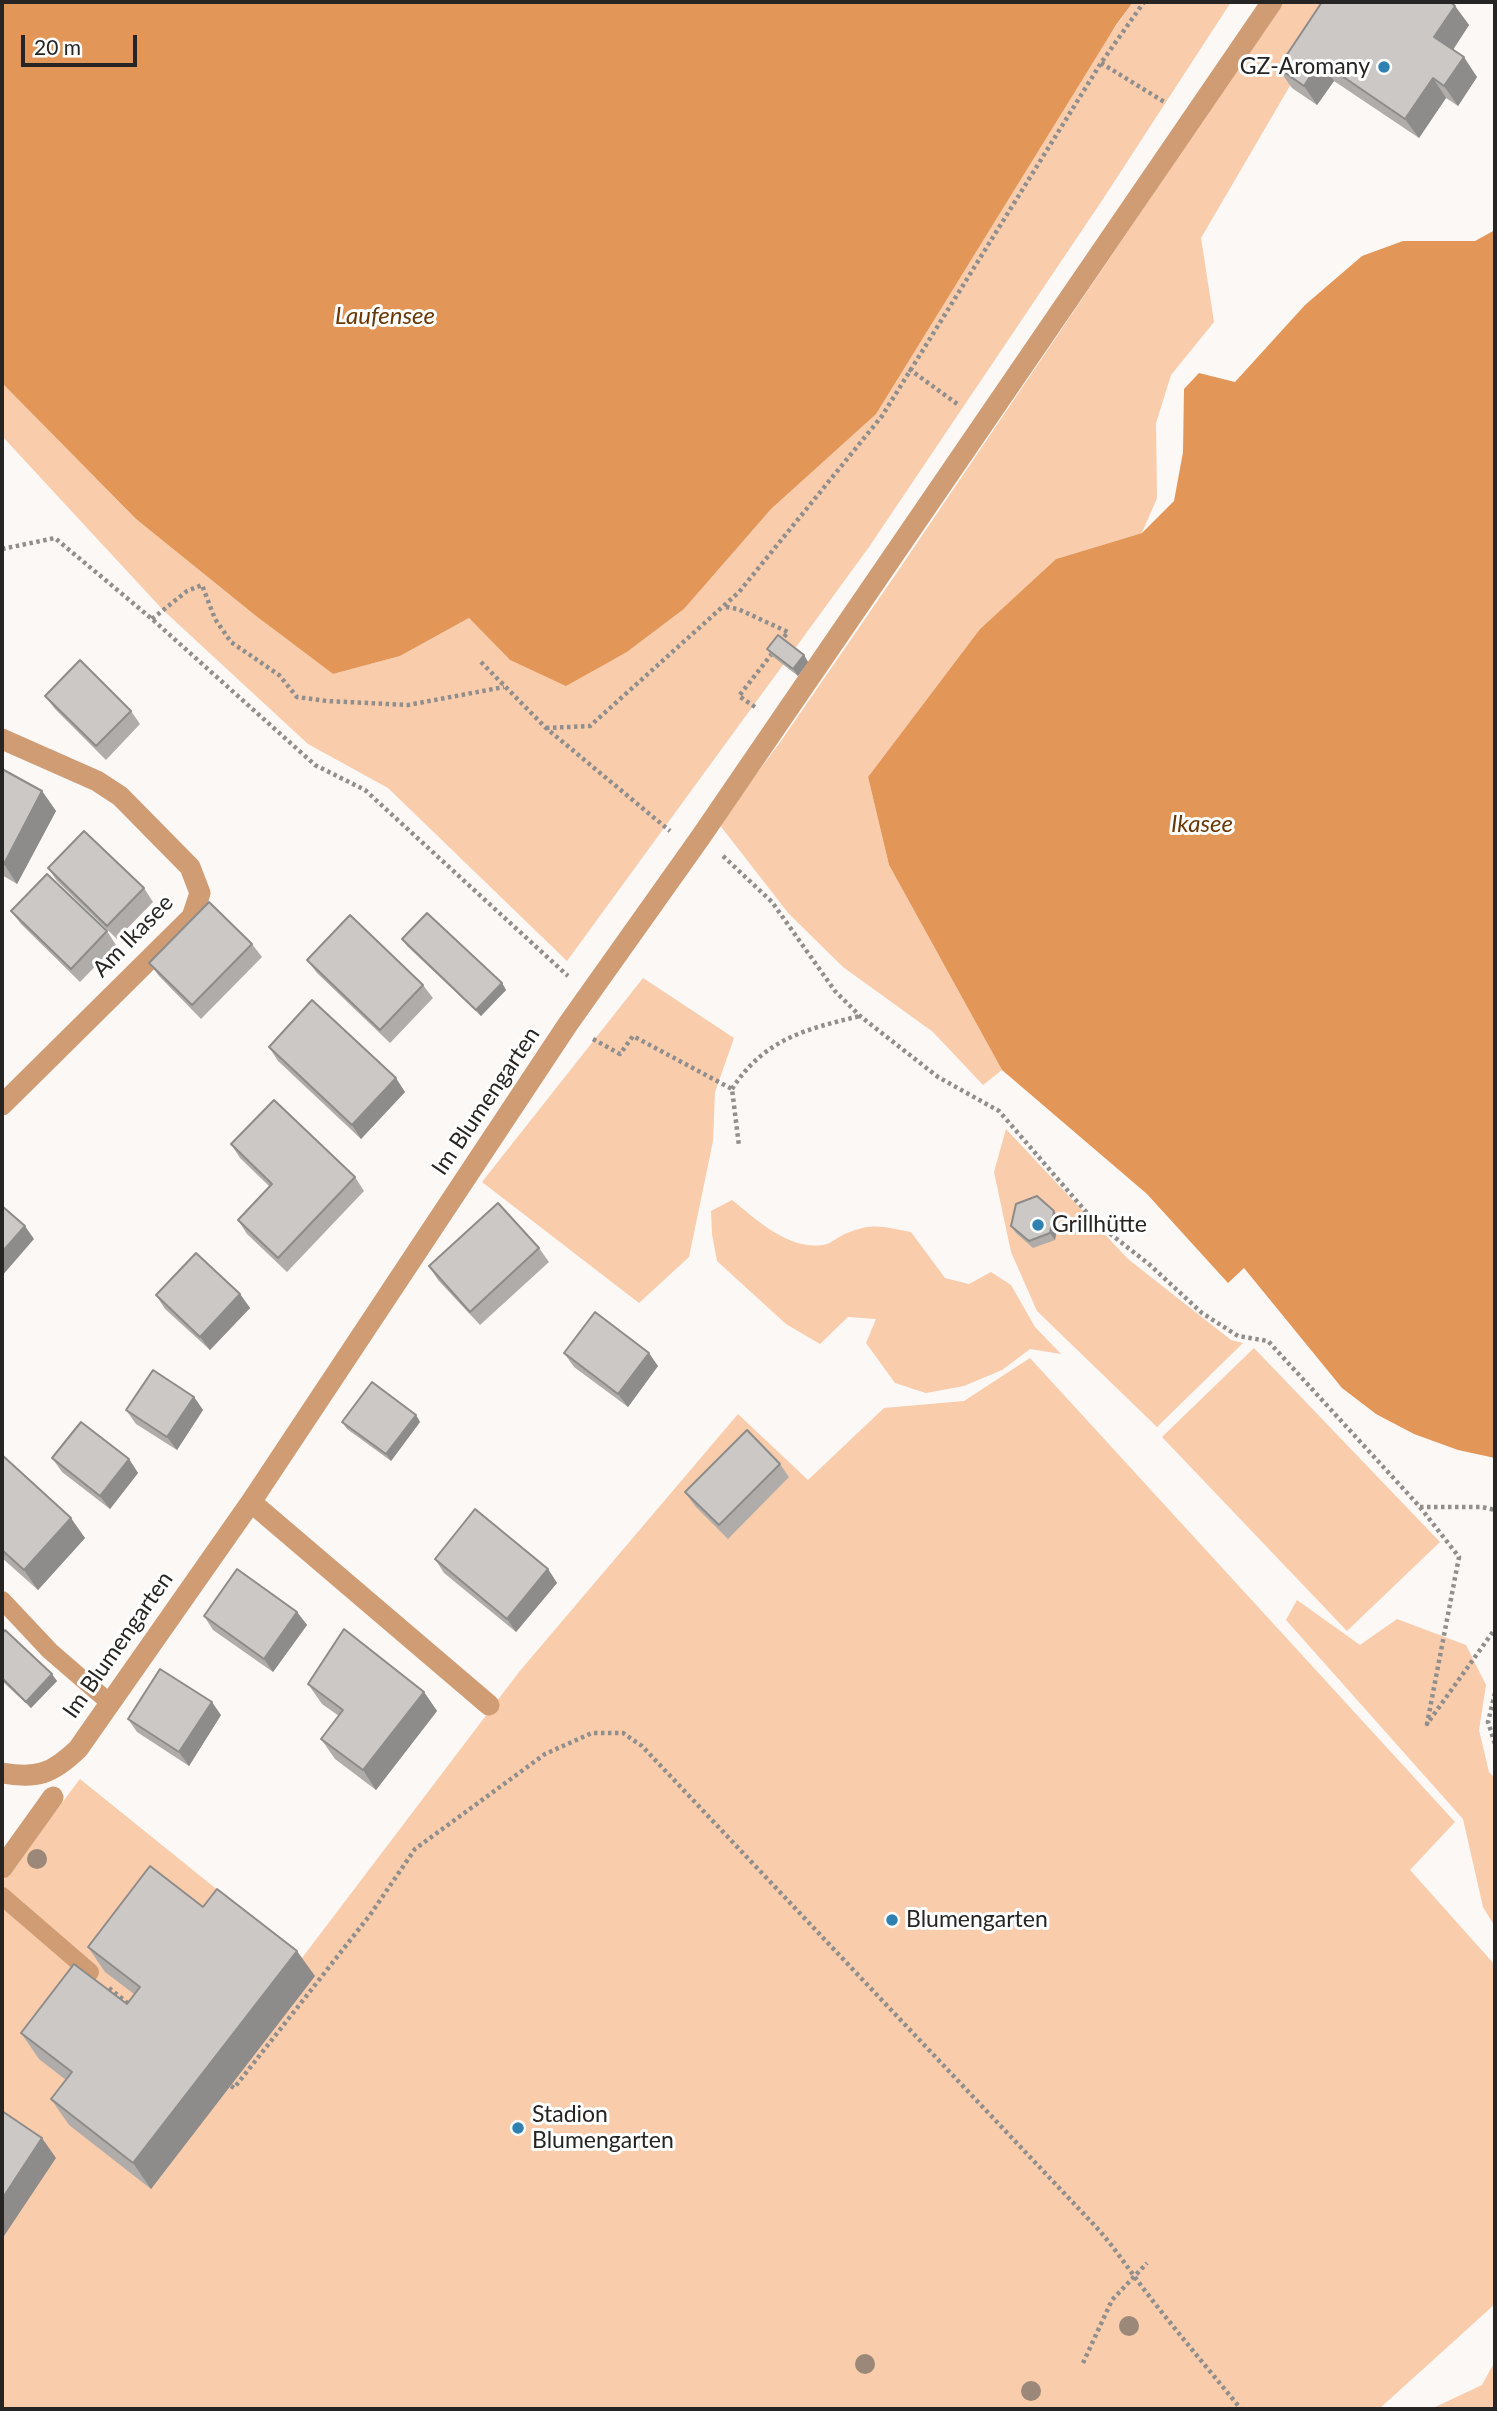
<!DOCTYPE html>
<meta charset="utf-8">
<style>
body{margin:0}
#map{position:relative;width:1497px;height:2411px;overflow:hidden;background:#fcf8f6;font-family:Lato,sans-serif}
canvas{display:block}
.frame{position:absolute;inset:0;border:4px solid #262524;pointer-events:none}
.scale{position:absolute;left:21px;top:35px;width:116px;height:32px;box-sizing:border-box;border:4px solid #262524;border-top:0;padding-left:9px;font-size:21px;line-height:24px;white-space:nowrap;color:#262524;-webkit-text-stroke:5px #fff;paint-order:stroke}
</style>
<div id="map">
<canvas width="1497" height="2411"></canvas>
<div class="frame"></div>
<div class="scale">20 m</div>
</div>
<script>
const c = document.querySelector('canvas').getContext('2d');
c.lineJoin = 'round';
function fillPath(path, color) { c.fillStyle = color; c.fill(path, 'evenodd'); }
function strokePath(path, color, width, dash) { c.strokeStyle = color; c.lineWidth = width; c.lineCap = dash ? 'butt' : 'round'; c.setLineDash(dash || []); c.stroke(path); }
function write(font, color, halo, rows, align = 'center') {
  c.font = font + ' Lato,sans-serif'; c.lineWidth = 6; c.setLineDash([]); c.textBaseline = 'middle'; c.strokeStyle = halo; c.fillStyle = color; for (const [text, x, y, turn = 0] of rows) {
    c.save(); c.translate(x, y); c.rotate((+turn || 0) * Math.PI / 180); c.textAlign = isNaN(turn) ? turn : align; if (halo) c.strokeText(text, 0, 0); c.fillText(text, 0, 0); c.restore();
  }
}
fillPath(new Path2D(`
 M1133 2H1231L1103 199 869 547 567 961 388 788 308 744 163 610 2 436V383L136 519 256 616 333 674 400 656 469 618 510 660 566 685 627 652 684 609 772 508Z
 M1283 2H1339L1201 238 1214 322 1171 375 1156 423 1157 498 1142 533 1056 559 980 629 868 777 889 865 1002 1070 983 1085 933 1032 843 967 789 914 719 824 781 741 896 574Z
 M643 978 734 1038 715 1092 713 1141 689 1257 639 1303 482 1182Z
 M1006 1129 1128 1259 1231 1340 1243 1343 1157 1427 1037 1311 1011 1252 994 1172Z
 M732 1200C757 1220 788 1250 823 1245 831 1244 839 1236 847 1233 873 1222 884 1227 911 1232L945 1278 969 1284 991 1272 1011 1285 1035 1327 1061 1354 1030 1349 1002 1370 964 1386 926 1393 895 1383 866 1343 876 1319 848 1317 820 1344 786 1324 717 1261 712 1234 711 1211Z
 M1254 1348 1440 1542 1347 1631 1162 1437Z
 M1030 1358 1455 1822 1410 1870 1495 1965V2304L1379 2409H2V1882L80 1779 302 1958 519 1672 738 1414 808 1480 884 1408 964 1401Z
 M1297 1600 1360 1645 1397 1619 1466 1645 1486 1685 1479 1730 1489 1772 1495 1778V1927L1483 1907 1463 1819 1286 1620Z
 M1495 2361 1494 2409H1431L1482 2385Z`), '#f9ccab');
fillPath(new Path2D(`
 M2 2H1133L1116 25 876 414 772 508 684 609 627 652 566 686 510 660 469 618 400 656 333 674 256 616 136 519 2 383Z
 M1495 230V1458L1458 1450 1414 1434 1376 1414 1342 1388 1244 1268 1228 1283 1147 1194 1002 1070 889 865 868 777 980 629 1056 559 1142 533 1174 501 1183 452 1184 389 1199 373 1235 382 1305 305 1362 256 1403 241H1475Z`), '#e29658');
strokePath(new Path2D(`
 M1101 63 1166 103
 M909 369 960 406
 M2 549 55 538 152 619 315 765 365 790 568 976
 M726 607 738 609 788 632 781 641
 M152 619 187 591 202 585 215 619 231 642 279 675 297 697 327 701 408 705 504 687
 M481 662 546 728 670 831
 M755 707 739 696 774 651
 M546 728 590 726 739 592 882 416 1101 63 1144 2
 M723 856 772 902 835 991 860 1016 938 1077 999 1111 1094 1221 1150 1265 1202 1313 1238 1336 1268 1341 1420 1507 1459 1557 1427 1724 1495 1629
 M593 1039 620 1054 633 1036 732 1089 739 1146
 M732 1089C764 1039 806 1029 860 1016
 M1420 1507H1482L1495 1510
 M1495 1693 1488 1722 1495 1744
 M109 1988 130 2005
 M231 2086 234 2088 370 1915 415 1849 545 1754 592 1733H623L642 1746 1097 2228C1115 2248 1129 2270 1146 2292 1177 2332 1209 2370 1241 2409
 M1083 2363 1112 2300 1147 2263`), '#918f8d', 4.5, [3.5, 3.5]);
strokePath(new Path2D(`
 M2 1600 50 1651 110 1703
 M2 1896 90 1972`), '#cf9c74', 18);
strokePath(new Path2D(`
 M2 739 97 781 120 796 190 867 200 893 192 917 2 1105
 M251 1502 489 1705
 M2 1773C37 1779 52 1774 78 1749L251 1502 568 1024 700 838 1272 2
 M2 1868 53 1797`), '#cf9c74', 21);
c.fillStyle = '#9b8879';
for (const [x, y] of [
 [37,1859],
 [1129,2326],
 [865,2364],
 [1031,2391]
]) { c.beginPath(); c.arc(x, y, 10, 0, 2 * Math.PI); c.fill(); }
fillPath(new Path2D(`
 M1455 6 1469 25 1453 50 1477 77 1458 106 1446 98 1419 138 1334 81 1317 105 1292 88 1278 68Z
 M767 649 804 655 808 662 798 676 772 656Z
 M45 696 131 711 140 724 106 760 55 709Z
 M2 769 42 791 56 811 17 884 2 875Z
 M48 868 144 888 153 902 117 939 57 881Z
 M11 911 107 931 116 945 80 982 21 924Z
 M402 939 502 983 506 990 481 1016 407 946Z
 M252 944 262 957 201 1019 159 976 149 963Z
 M307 960 423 985 433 998 390 1043 317 973Z
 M269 1047 405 1092 361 1139 278 1061Z
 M231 1144 355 1177 364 1191 287 1272 247 1234 238 1220 270 1187 240 1158Z
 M1059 1218 1055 1240 1033 1248 1016 1233 1011 1226Z
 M539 1248 549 1262 480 1325 438 1280 429 1266Z
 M240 1294 250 1308 210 1350 165 1309 156 1295Z
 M564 1353 658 1366 628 1407 574 1367Z
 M194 1397 203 1410 177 1450 136 1424 126 1410Z
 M416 1415 420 1422 391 1461 347 1429 342 1422Z
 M2 1455 85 1538 38 1590 2 1558Z
 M52 1458 129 1459 138 1473 110 1509 62 1472Z
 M780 1464 789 1477 728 1539 695 1506 685 1492Z
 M435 1559 548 1569 557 1583 516 1632 444 1573Z
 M297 1612 307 1625 273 1672 213 1630 204 1616Z
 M2 1634 57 1681 31 1708 2 1681Z
 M308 1684 424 1692 437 1711 376 1790 335 1759 321 1739 339 1716 322 1704Z
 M221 1715 189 1766 137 1732 128 1719Z
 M203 1907 315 1976 151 2189 69 2125 51 2099 66 2080 39 2059 21 2033 127 2004 134 1994 105 1972 88 1947Z`), '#afaca9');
fillPath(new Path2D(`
 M1455 6 1469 25 1448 57 1434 37Z
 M1464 57 1477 77 1458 106 1444 86Z
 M1320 61 1334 81 1317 105 1304 86Z
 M1433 78 1446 98 1419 138 1405 119Z
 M804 655 808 662 798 676 793 669Z
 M42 791 56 811 17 884 4 864Z
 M502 983 506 990 481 1016 476 1010Z
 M396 1078 405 1092 361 1139 352 1125Z
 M1054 1211 1059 1218 1055 1240 1050 1233Z
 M25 1226 34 1239 2 1276V1252Z
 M240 1294 250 1308 210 1350 200 1337Z
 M649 1353 658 1366 628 1407 618 1394Z
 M194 1397 203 1410 177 1450 167 1437Z
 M416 1415 420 1422 391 1461 386 1454Z
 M129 1459 138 1473 110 1509 100 1496Z
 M71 1518 85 1538 38 1590 24 1570Z
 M548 1569 557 1583 516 1632 507 1619Z
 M297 1612 307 1625 273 1672 264 1659Z
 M52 1674 57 1681 31 1708 26 1702Z
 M424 1692 437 1711 376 1790 363 1770Z
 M212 1702 221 1715 189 1766 179 1752Z
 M297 1951 315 1976 151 2189 133 2163Z
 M42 2138 56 2158 2 2239V2199Z`), '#8e8c8a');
const building = new Path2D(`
 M1322 2H1450L1455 6 1434 37 1464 57 1444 86 1433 78 1405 119 1320 61 1304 86 1278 68Z
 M778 635 804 655 793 669 767 649Z
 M80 660 131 711 96 746 45 696Z
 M2 769 42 791 4 864 2 863Z
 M84 831 144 888 107 926 48 868Z
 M47 874 107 931 71 969 11 911Z
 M209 902 252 944 192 1005 149 963Z
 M427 913 502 983 476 1010 402 939Z
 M350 915 423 985 380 1030 307 960Z
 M312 1000 396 1078 352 1125 269 1047Z
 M274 1100 355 1177 278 1258 238 1220 272 1184 231 1144Z
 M1037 1196 1054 1211 1050 1233 1029 1241 1011 1226 1016 1204Z
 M498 1203 539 1248 470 1312 429 1266Z
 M2 1206 25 1226 2 1252Z
 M196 1253 240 1294 200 1337 156 1295Z
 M595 1312 649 1353 618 1394 564 1353Z
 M153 1370 194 1397 167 1437 126 1410Z
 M372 1382 416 1415 386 1454 342 1422Z
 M81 1422 129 1459 100 1496 52 1458Z
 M747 1430 780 1464 719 1525 685 1492Z
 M2 1455 71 1518 24 1570 2 1550Z
 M475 1509 548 1569 507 1619 435 1559Z
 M237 1569 297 1612 264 1659 204 1616Z
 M344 1629 424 1692 363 1770 321 1739 343 1710 308 1684Z
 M5 1630 52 1674 26 1702 2 1678V1634Z
 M160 1669 212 1702 179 1752 128 1719Z
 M150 1866 203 1907 217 1889 297 1951 133 2163 51 2099 72 2072 21 2033 74 1964 127 2004 140 1987 88 1947Z
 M2 2111 42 2138 2 2199Z`);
fillPath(building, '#cbc8c5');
strokePath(building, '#8e8c8a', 2);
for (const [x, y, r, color] of [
 [1384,67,7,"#2f81b2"],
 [1038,1225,7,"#2f81b2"],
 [892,1920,7,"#2f81b2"],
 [518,2128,7,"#2f81b2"]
]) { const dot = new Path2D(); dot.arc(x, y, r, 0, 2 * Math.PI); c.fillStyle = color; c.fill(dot); strokePath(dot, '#fff', 2.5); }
write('23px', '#262524', '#fff', [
 ["GZ-Aromany",1370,67,"right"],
 ["Grillhütte",1052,1225],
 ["Blumengarten",906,1920],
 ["Stadion",532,2115],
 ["Blumengarten",532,2141]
], 'left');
write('23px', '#262524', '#fff', [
 ["Am Ikasee",133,936,-46],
 ["Im Blumengarten",486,1101,-56],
 ["Im Blumengarten",118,1645,-55]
]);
write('italic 24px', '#693806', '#fff', [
 ["Laufensee",385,316],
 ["Ikasee",1202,824]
]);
</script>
